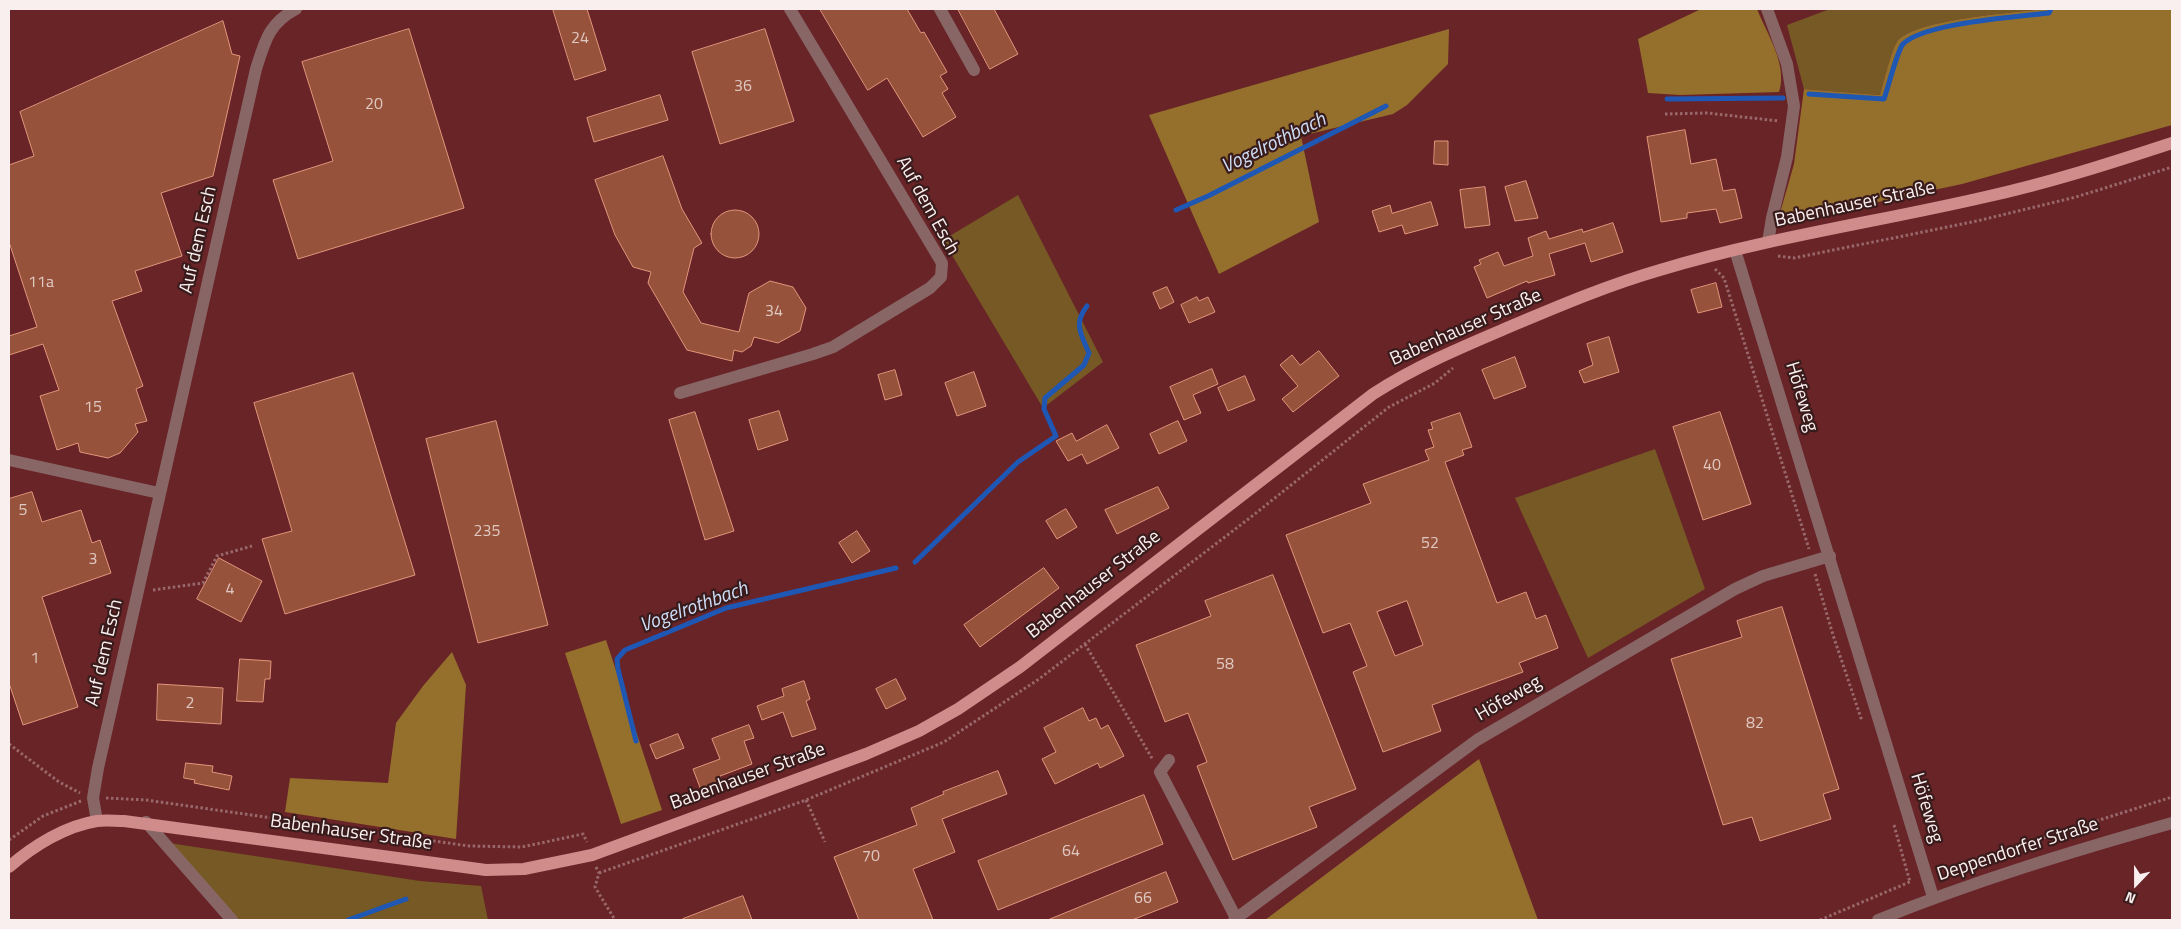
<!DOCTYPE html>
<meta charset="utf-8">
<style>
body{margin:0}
#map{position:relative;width:2181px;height:929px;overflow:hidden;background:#692428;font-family:"Titillium Web",sans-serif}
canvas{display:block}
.frame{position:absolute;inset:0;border:10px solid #f9efef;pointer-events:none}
.north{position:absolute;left:2111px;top:859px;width:50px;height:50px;-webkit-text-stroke:4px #3a1b1b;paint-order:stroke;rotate:202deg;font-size:14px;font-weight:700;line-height:20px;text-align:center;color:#f9efef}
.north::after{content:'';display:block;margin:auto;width:18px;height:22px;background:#f9efef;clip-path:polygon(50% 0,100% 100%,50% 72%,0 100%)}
</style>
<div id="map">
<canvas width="2181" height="929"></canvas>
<div class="frame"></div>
<div class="north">N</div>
</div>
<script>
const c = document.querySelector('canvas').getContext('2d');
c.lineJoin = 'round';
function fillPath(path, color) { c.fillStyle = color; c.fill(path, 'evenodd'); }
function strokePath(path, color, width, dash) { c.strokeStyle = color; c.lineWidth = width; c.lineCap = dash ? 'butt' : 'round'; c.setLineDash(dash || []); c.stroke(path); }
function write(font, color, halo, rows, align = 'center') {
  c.font = font + ' "Titillium Web",sans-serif'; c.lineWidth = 4.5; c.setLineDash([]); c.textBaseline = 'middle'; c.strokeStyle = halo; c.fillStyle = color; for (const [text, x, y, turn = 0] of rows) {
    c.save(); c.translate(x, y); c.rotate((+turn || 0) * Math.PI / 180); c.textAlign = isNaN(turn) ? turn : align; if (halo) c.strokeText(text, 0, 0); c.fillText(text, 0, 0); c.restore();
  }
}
fillPath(new Path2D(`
 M1830 9H2044C2011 13 1919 19 1898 40 1892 47 1883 84 1880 95L1804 89 1787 25Z
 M1018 195 1103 362 1043 408 943 240Z
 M1655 449 1705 589 1588 658 1515 498Z
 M169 843 420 881 481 886 488 920H237Z`), '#765924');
fillPath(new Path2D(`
 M1701 9H1757C1767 34 1788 65 1779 92L1680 95 1648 93 1638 39Z
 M2044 9H2172V125L1962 184 1784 222 1780 213 1794 164 1804 89 1880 95C1883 84 1892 47 1898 40 1919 19 2011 13 2044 9Z
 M1449 29 1448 64 1407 105 1393 114 1301 136 1319 222 1219 274 1149 115Z
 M606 640 662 810 621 824 565 653Z
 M452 652 466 685 456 839 285 812 290 778 388 783 396 723 423 686Z
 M1479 759 1538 920H1265Z`), '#95702d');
strokePath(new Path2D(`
 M1809 94 1884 99C1888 88 1897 51 1903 44 1924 23 2016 17 2049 13L2051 9
 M1667 99 1783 98
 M1176 210 1208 196 1386 106
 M915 562 1018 462 1056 436 1044 409 1045 398 1084 365 1089 353C1081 334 1073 324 1087 306
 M636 741 618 669 617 659 625 650 726 608 896 568
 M348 920 406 899`), '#1e57b4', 5);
const building = new Path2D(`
 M553 9H587L606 70 575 80Z
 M820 9H907L921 33 924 32 947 72 940 76 948 89 942 93 956 117 923 137 887 78 868 90Z
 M958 9H994L1018 54 990 69Z
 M223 21 232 54 240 56 213 176 161 193 182 256 135 271 142 291 112 301 143 386 136 389 147 421 135 424 138 432 120 453 108 458 80 452 78 443 57 450 40 396 59 390 43 344 9 355V336L37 327 9 242V165L34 156 20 112Z
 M409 29 464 208 298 259 273 180 333 161 302 62Z
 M765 29 794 121 720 144 692 52Z
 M660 95 668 120 594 142 587 118Z
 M1685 130 1691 164 1716 159 1723 191 1735 189 1742 218 1720 223 1716 209 1687 213V218L1661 222 1647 137Z
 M1435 141H1448V165L1434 164Z
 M663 156 682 209 702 243 694 248 683 292 701 323 739 332 749 293 770 281 793 287 806 308 800 331 778 343 754 337 751 346 742 352 734 350 732 361 687 350 648 283 651 272 633 267 615 235 595 180Z
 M1526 181 1538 218 1515 221 1505 187Z
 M1485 187 1490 225 1465 228 1460 190Z
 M1431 202 1438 225 1405 234 1402 225 1379 232 1372 211 1390 205 1392 213Z
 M711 234a24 24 0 1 1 48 0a24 24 0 1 1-48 0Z
 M1613 223 1623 252 1591 262 1585 243 1549 254 1555 275 1528 283 1527 281 1487 298 1474 267 1481 264 1479 260 1498 252 1504 266 1533 256 1528 238 1546 231 1549 239 1582 229 1583 232Z
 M1716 283 1722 307 1698 313 1691 290Z
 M1167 287 1174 302 1160 309 1153 293Z
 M1197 297 1199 301 1208 297 1215 312 1189 323 1181 305Z
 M1609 337 1619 372 1584 383 1579 371 1593 365 1587 344Z
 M1319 351 1339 376 1293 412 1282 399 1298 386 1280 365 1292 355 1300 365Z
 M1515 357 1526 387 1494 399 1482 370Z
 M1212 369 1218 384 1193 395 1201 413 1184 420 1170 387Z
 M895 370 902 395 885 400 878 375Z
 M974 372 986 406 957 416 945 383Z
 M353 373 415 575 285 614 262 539 292 531 254 403Z
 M1245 376 1255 400 1228 411 1218 388Z
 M779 411 788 440 758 450 749 420Z
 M695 412 734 531 705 540 669 420Z
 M1720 412 1751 504 1703 520 1673 427Z
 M1460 413 1472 447 1462 450 1464 455 1445 462 1497 603 1526 592 1536 619 1546 615 1558 648 1519 663 1523 672 1432 705 1441 731 1383 752 1353 672 1367 666 1350 623 1323 633 1286 535 1371 503 1363 484 1429 460 1425 450 1434 447 1428 430 1433 429 1431 423ZM1407 601 1423 645 1395 656 1377 612Z
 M496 421 548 625 478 643 426 439Z
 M1178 421 1187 441 1159 454 1150 434Z
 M1107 425 1119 448 1087 464 1082 454 1068 461 1056 441 1072 433 1076 441Z
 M1158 487 1169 508 1117 534 1105 510Z
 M32 492 42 522 81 510 92 543 100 540 111 573 42 597 78 707 23 725 9 683V499Z
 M1066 509 1077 527 1057 539 1046 521Z
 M857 531 870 551 852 563 839 543Z
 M219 558 262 581 241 622 197 599Z
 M1044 568 1059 588 980 647 964 625Z
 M1273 575 1356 789 1309 807 1317 827 1233 860 1197 766 1207 762 1188 713 1165 722 1136 645 1211 616 1205 601Z
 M1782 607 1839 789 1823 794 1831 819 1760 841 1752 817 1723 825 1671 659 1742 637 1737 621Z
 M240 659 271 661 270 679H265L263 702 237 701Z
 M896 679 906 699 886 709 876 689Z
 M804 681 810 699 806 701 816 729 792 737 783 712 762 720 757 706 784 696 782 689Z
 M158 684 223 688 221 724 157 720Z
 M1083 708 1089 721 1096 718 1101 729 1108 725 1124 756 1100 768 1098 763 1055 784 1042 759 1056 752 1044 728Z
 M749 725 754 738 744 741 752 764 720 776 722 782 701 790 693 769 720 759 712 739Z
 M678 734 684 748 656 759 650 745Z
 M186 763 213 766 212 772 232 776 229 790 194 783 195 780 184 778Z
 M998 771 1007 794 942 819 955 852 913 869 933 920H859L834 857 917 825 911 808 944 794 943 792Z
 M1144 795 1163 844 998 910 978 861Z
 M1166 872 1178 902 1132 920H1048Z
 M743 896 752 920H684L683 919Z`);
fillPath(building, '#96523a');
strokePath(building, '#e2967c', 1);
strokePath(new Path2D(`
 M1665 114 1707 113 1779 121
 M1778 256 1794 258 1977 221 2076 197 2172 167
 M1715 269 1724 278 1809 549
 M1815 574 1833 635 1862 721
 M153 590 203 583 217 556 252 546
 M1085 644 1153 760
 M9 744 59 782 80 793
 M106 798 146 800 469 846 522 847 583 834 587 842
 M806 800 825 842
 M1894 825 1910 882
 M9 840 43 816 81 801
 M596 867 599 873 595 887 615 920
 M1939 871 2172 797
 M599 873 806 800 944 742 1039 679 1251 517 1389 407 1435 383 1453 368
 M1820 920 1912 881`), '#99686b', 3, [2.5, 2.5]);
strokePath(new Path2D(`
 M940 9 974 70
 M1767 9 1787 64 1794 106 1787 157 1772 218 1768 242
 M1735 250 1933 897
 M680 393 813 354 833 347 930 288 941 277 942 263 790 9
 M9 460 159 493
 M1169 760 1160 772 1236 918
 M97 821 93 798 98 768 256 69C265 41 269 23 296 9
 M146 822 232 920
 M1234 920 1477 740 1735 589 1763 576 1830 556
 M1878 920C1974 881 2073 851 2172 823`), '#896666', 12);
strokePath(new Path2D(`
 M9 867C33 846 65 826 97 821 106 820 115 821 124 821L486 870 524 869 592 855 866 754 919 731 958 709 1020 667 1373 394C1416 366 1462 347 1509 327 1559 306 1608 285 1660 270 1766 238 1877 222 1985 197 2049 183 2111 163 2172 143`), '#d08b8b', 12);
write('16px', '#e0c8c2', null, [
 ["24",580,39],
 ["36",743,87],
 ["20",374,105],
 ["11a",41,283],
 ["34",774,312],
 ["15",93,408],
 ["40",1712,466],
 ["5",23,511],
 ["235",487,532],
 ["52",1430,544],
 ["3",93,560],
 ["4",230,590],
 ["1",35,659],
 ["58",1225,665],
 ["2",190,704],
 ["82",1755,724],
 ["64",1071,852],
 ["70",871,857],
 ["66",1143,899]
]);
write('19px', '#f9efef', '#3a1b1b', [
 ["Babenhauser Straße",1855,205,-12],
 ["Auf dem Esch",927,206,61],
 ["Auf dem Esch",199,240,-77],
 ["Babenhauser Straße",1466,328,-24],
 ["Höfeweg",1801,397,73],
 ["Babenhauser Straße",1094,585,-38],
 ["Auf dem Esch",105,653,-77],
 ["Höfeweg",1509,699,-30],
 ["Babenhauser Straße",748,777,-20],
 ["Höfeweg",1926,808,73],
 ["Babenhauser Straße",351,833,8],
 ["Deppendorfer Straße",2018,850,-18]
]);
write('italic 20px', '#ceddf6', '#3a1b1b', [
 ["Vogelrothbach",1274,144,-26],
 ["Vogelrothbach",694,608,-20]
]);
</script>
